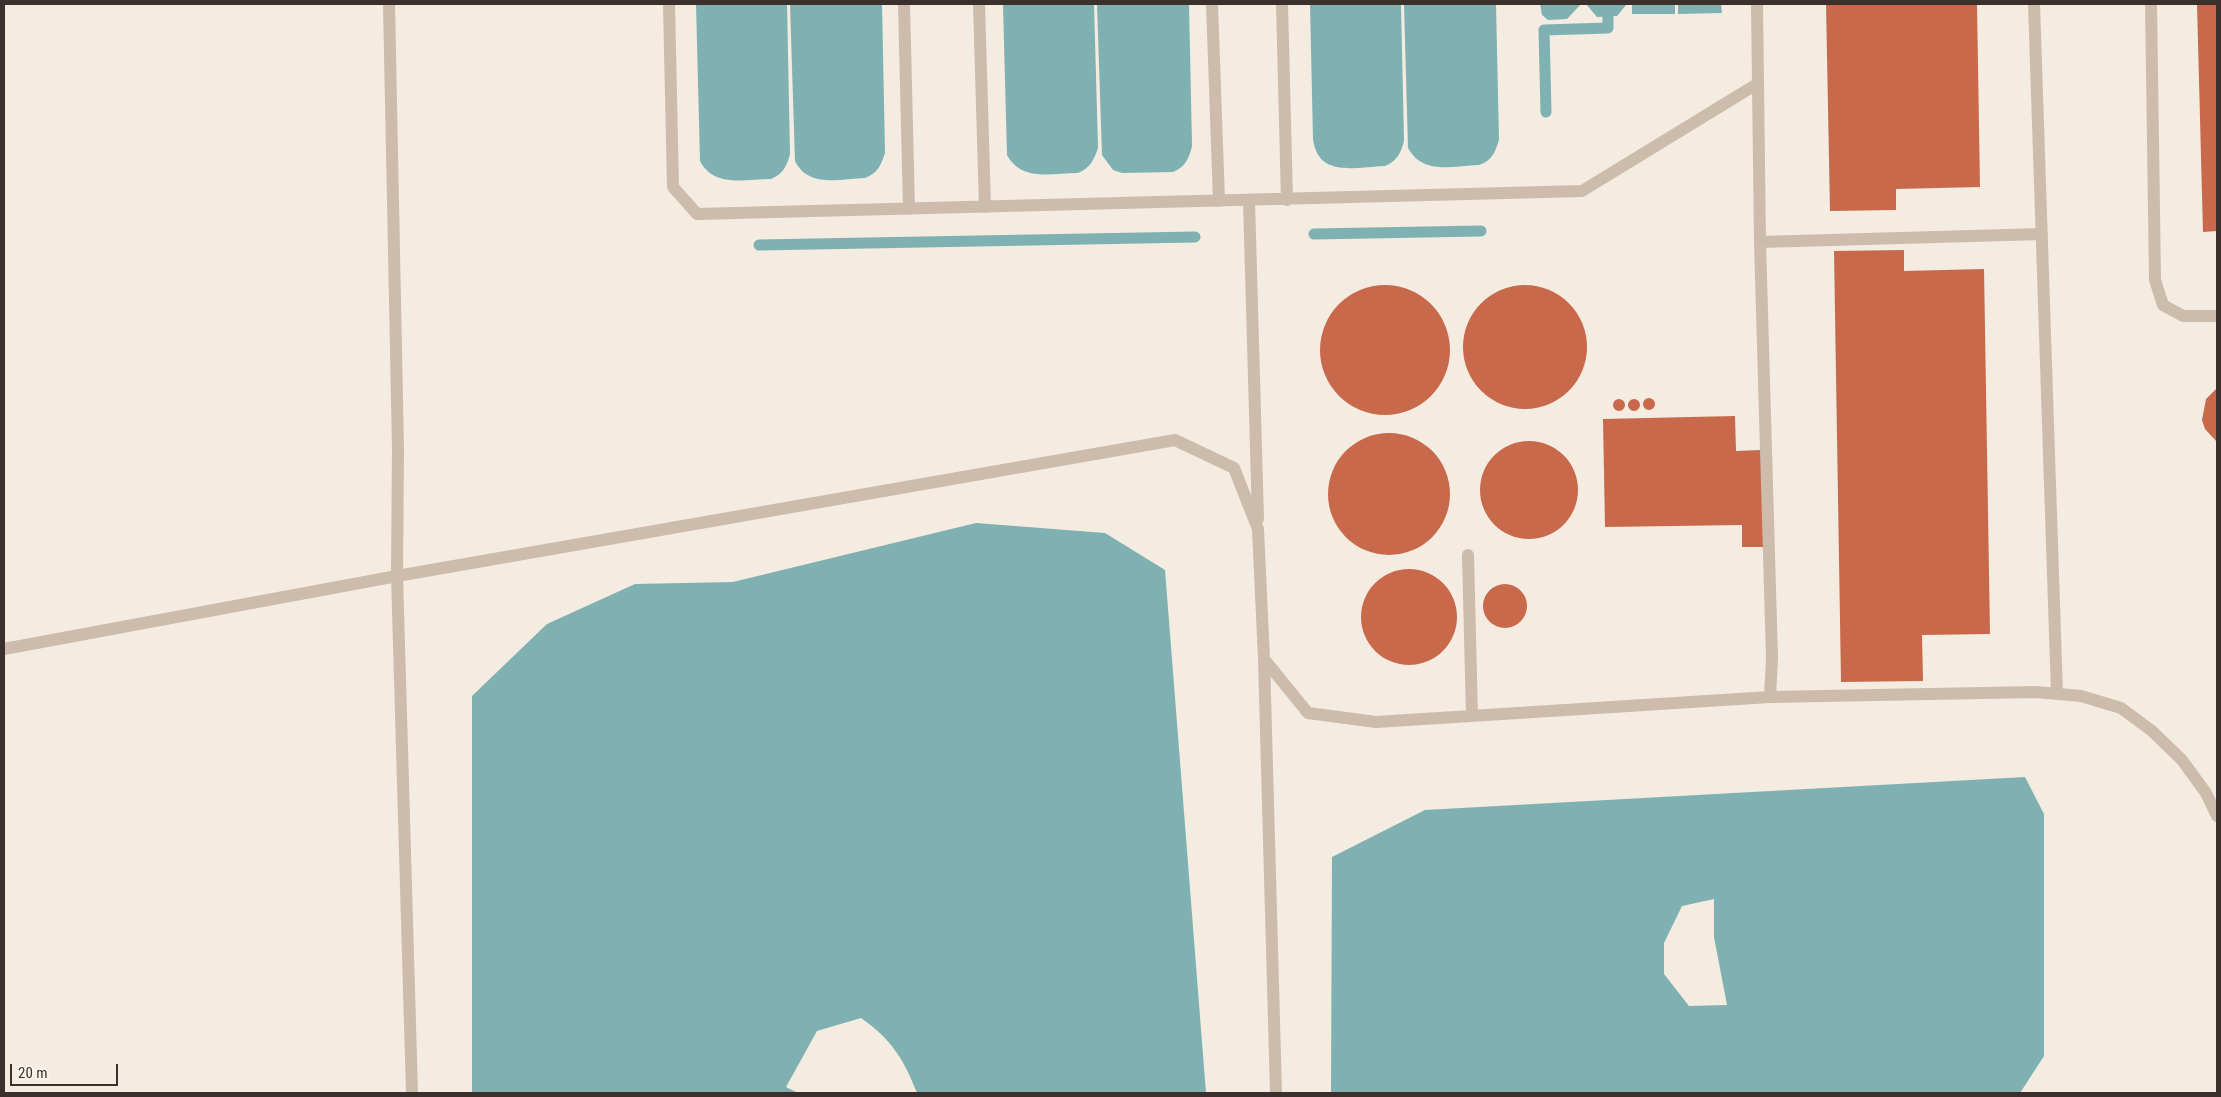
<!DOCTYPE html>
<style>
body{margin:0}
#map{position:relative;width:2221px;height:1097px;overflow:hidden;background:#f4ebe1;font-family:"Roboto Condensed",sans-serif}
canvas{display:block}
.frame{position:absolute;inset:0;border:5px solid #3b302b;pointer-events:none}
.scale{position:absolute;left:10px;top:1064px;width:108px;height:22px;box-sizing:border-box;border:2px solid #3b302b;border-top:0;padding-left:6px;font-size:15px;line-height:18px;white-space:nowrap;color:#3b302b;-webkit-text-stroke:4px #fbf5ee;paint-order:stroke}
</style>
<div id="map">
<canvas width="2221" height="1097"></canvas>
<div class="frame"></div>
<div class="scale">20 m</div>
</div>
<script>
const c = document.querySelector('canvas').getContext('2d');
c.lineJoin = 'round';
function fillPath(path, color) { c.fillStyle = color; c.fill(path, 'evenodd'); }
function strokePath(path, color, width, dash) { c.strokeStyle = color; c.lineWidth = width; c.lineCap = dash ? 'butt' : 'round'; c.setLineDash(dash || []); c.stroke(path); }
fillPath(new Path2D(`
 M696 4H787L790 154C787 166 783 174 771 179 745 179 714 188 700 161Z
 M790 4H882L885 153C881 165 878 173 865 178 840 179 808 188 795 161Z
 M1003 4H1094L1098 148C1094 160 1090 168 1078 173 1051 173 1022 182 1007 155Z
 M1097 4H1189L1192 146C1189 159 1185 167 1173 172L1122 173 1113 170 1102 155Z
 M1310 4H1401L1404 141C1401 153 1397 161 1385 166 1355 167 1318 178 1313 139Z
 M1404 4H1496L1499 140C1495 152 1492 161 1479 165 1452 166 1423 175 1408 148Z
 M1540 4H1581L1567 19 1548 20 1542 15Z
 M1586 4H1627L1617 16 1597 17Z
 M1632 4H1675V14H1632Z
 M1678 4H1721L1722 13 1678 14Z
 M976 523 1105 533 1165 570 1206 1093H917C904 1059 891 1039 861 1018L817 1031 786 1087 798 1093H472V696L547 624 635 584 733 582Z
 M2025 777 2044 814V1056L2020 1093H1331L1332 857 1425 810ZM1714 899V937L1727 1005 1689 1006 1664 974V943L1682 906Z`), '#7fb0b2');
strokePath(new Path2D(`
 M1546 112 1544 30 1608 28V17
 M1314 234 1481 231
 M759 245 1195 237`), '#7fb0b2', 11);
fillPath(new Path2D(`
 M1826 4H1977L1980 187 1896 189V210L1830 211Z
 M2197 4H2217V231L2203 232Z
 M1904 250V271L1984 269 1990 634 1922 635 1923 681 1841 682 1834 251Z
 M1463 347a62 62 0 1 1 124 0a62 62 0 1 1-124 0Z
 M1320 350a65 65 0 1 1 130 0a65 65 0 1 1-130 0Z
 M2217 388V442L2205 429 2202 420 2206 399Z
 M1643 404a6 6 0 1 1 12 0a6 6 0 1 1-12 0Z
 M1613 405a6 6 0 1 1 12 0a6 6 0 1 1-12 0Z
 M1628 405a6 6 0 1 1 12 0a6 6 0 1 1-12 0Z
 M1735 416 1736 451 1761 450 1764 547H1742V525L1605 527 1603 419Z
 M1328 494a61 61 0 1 1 122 0a61 61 0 1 1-122 0Z
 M1480 490a49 49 0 1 1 98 0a49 49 0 1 1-98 0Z
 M1361 617a48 48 0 1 1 96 0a48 48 0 1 1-96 0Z
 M1483 606a22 22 0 1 1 44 0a22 22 0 1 1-44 0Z`), '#c8694b');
strokePath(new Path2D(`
 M389 4 398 449 397 576 412 1093
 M669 4 673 187 697 214 1582 191 1757 84
 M904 4 909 209
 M979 4 985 207
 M1212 4 1219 201
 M1282 4 1287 200
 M1757 4 1760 242 1772 658 1770 697
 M2034 4 2057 694
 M2151 4 2155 280 2163 305 2183 316H2217
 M1249 201 1258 519
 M1760 242 2042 234
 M1468 555 1472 716
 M4 649 397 576 1175 440 1234 468 1258 529 1264 659 1308 713 1376 722 1770 697 2036 692 2081 696 2121 708 2152 731 2182 760 2206 793 2217 816
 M1264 659 1276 1093`), '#cdbbac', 12);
</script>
